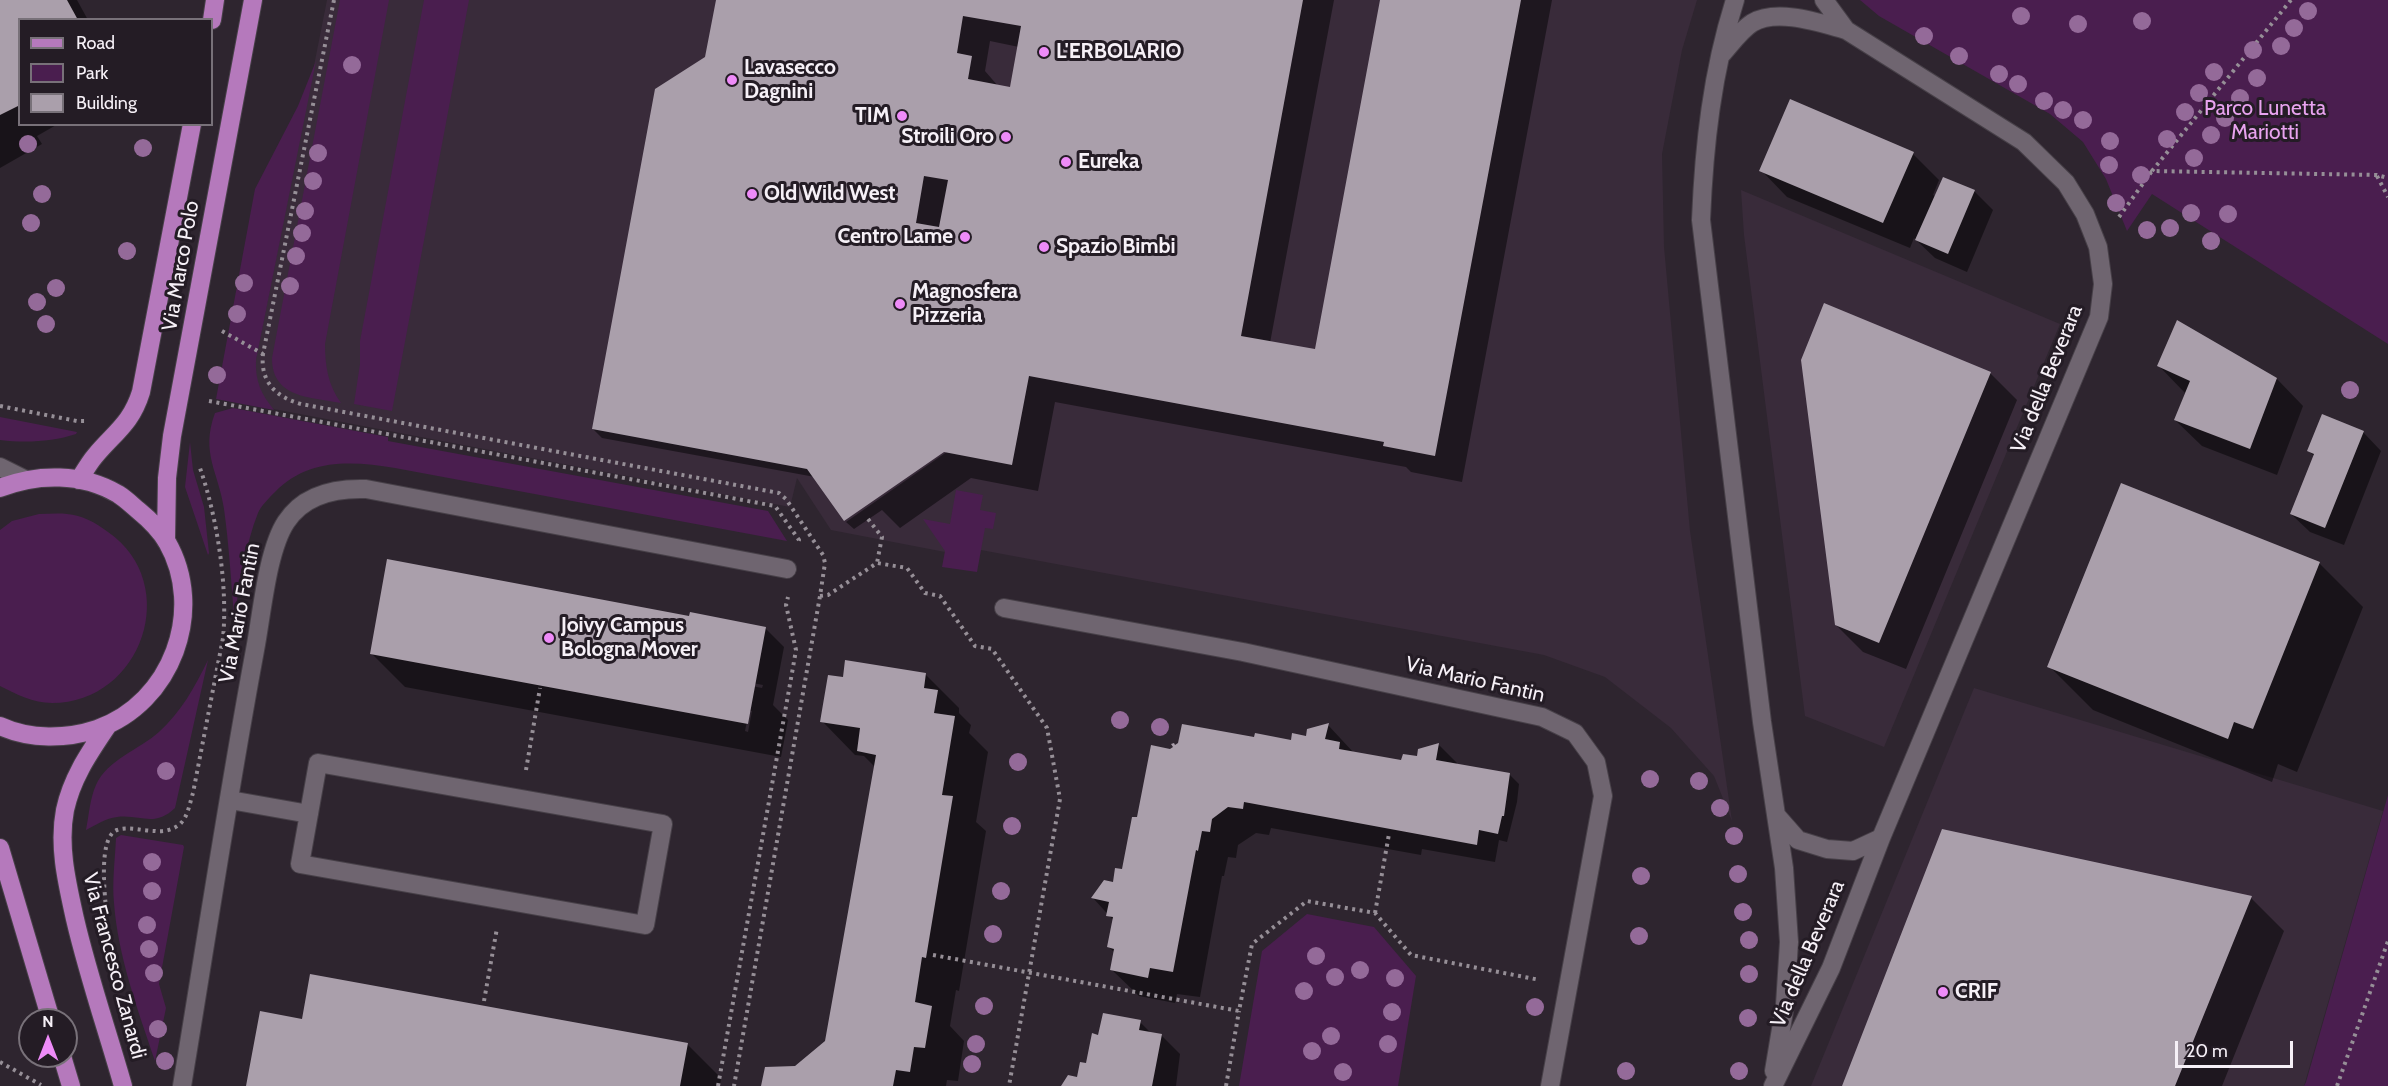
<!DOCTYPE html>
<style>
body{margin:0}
#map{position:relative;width:2388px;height:1086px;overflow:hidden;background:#2e252f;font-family:Cabin,sans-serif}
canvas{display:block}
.legend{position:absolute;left:18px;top:18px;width:195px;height:108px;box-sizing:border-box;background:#241c25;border:2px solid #787179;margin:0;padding:8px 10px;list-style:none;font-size:18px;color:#f6f0f7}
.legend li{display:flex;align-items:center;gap:12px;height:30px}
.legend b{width:30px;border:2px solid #787179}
.north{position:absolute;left:18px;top:1008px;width:60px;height:60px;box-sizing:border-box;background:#241c25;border:2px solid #787179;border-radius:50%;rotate:0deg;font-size:16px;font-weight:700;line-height:24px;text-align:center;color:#f6f0f7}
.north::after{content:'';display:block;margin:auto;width:21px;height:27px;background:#ee8bf8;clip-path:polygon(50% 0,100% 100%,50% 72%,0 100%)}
.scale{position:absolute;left:2175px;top:1041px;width:118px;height:27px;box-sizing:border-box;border:3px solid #f6f0f7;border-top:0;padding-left:8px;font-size:18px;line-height:21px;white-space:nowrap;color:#f6f0f7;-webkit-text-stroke:4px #241c25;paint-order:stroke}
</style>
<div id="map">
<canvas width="2388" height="1086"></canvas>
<ul class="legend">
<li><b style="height:8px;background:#b579bc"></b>Road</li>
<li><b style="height:16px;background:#4a1e4f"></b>Park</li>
<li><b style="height:16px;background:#aa9fab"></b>Building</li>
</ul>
<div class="north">N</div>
<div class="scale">20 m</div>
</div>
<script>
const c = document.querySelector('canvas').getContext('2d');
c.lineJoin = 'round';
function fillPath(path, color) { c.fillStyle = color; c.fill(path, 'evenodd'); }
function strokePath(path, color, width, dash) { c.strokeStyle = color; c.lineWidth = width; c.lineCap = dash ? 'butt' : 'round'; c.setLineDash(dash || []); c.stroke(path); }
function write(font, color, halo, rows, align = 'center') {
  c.font = font + ' Cabin,sans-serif'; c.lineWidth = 6; c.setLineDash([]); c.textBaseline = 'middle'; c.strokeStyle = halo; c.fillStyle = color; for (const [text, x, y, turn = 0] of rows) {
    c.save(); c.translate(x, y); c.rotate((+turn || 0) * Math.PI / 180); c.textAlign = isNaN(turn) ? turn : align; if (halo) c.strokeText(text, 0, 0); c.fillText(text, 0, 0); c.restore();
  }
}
fillPath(new Path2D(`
 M327 0H1697L1682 50 1662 154 1664 247 1690 531 1732 821 1714 776 1671 728 1605 677 1544 655 981 550 945 552 831 530 797 478 790 507 247 404Z
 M1741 190 2060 324 1884 747 1805 716 1744 235Z
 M1974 688 2383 811 2304 1086H1811Z`), '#392b3a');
fillPath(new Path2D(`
 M340 0H389L325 344C325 366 328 385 341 403 310 397 272 398 272 358Z
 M424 0H469L392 411 354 404 360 364V341Z
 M1860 0H2388V344L2152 194 2127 231 2106 179 2083 142 2050 114 1879 16Z
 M316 61 256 360C255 381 261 394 274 410L216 399 255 189 298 106Z
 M233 408 388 437V441L768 511 787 541 395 468C352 461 308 458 275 492 269 498 261 506 258 513 245 545 241 583 234 616 231 580 229 545 224 509 219 473 200 453 215 413Z
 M0 417 77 432 76 434C52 442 25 443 0 440Z
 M190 442 193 470 204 507 209 553 208 555 185 487Z
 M956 490 983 495 980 510 996 513 993 529 985 528 977 572 942 567 945 551 923 519 950 524Z
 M39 514C48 514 58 513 67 514 82 515 96 523 108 532 183 584 142 703 52 703 33 703 16 694 0 686V530L12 521Z
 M208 660 175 808C154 828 141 814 117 817 106 818 96 825 86 830 89 815 90 798 96 785 107 760 140 749 159 732 181 712 195 687 208 660Z
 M2388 795V1086H2304L2306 1082Z
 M121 835 183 845 184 847 159 984 166 1008 155 1061C138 1010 118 957 114 903 112 882 115 860 116 838Z
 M1307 914 1374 927 1416 976 1398 1086H1239L1262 951Z`), '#4a1e4f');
fillPath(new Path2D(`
 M0 0H77L88 20H20V124H58L37 136 42 144 0 168Z
 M717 0H1334L1270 343 1316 351 1382 0H1552L1462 482 1411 472 1406 467 1055 402 1038 491 971 478 900 528 882 510 854 529 846 522 951 449 815 477 602 438 593 429 706 58ZM990 41 1019 47 1011 89 998 86 985 71Z
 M1913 154 1939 180 1933 195 1935 196 1943 178 1975 192 1993 210 1967 272 1935 258 1914 238 1910 248 1787 197 1761 170Z
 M2178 322 2277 379 2303 406 2277 475 2202 446 2175 420 2185 393 2159 366Z
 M1990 373 2017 400 1906 669 1863 652 1836 625Z
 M2363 432 2381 451 2344 545 2310 532 2291 514 2314 456 2309 451Z
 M2319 563 2363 607 2297 772 2278 764 2272 782 2093 710 2049 666Z
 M689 617 766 629 784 647 773 705 788 720 781 757 405 687 372 654ZM731 679 763 685 762 688 731 682ZM749 711H752L748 732 745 731Z
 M926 675 959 708V713L971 725 969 733 988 752 976 822 986 831 959 991 956 990 950 1026 964 1041 958 1081 947 1080 946 1086H763L795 1067 826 1042 876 768 864 756 855 755 822 721 844 679Z
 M1328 725 1354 753 1402 762 1418 758 1419 750 1439 745 1457 763 1456 765 1510 775 1519 784 1517 802 1507 842 1499 840 1495 862 1422 849 1421 855 1271 828 1269 835 1256 833 1238 845 1236 858 1228 857 1224 876H1222L1200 997 1177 994 1175 1003 1139 996 1112 970 1115 953 1109 947 1114 921 1093 898 1114 884 1123 871 1138 819 1171 750 1256 738 1292 742 1308 738Z
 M2251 898 2284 931 2222 1086H1843Z
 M1140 1022 1152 1034 1161 1035 1180 1054 1176 1086H1062L1078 1079 1087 1065 1099 1036Z
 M687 1044 721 1078 720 1086H247Z`), '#0007');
fillPath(new Path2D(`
 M0 0H67L78 20H20V105L0 115Z
 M716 0H1303L1241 336 1315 349 1380 0H1521L1435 456 1383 446 1384 442 1029 376 1012 465 944 452 844 521 807 469 592 429 655 89 705 57ZM963 16 1021 26 1010 87 968 79 972 56 957 53ZM924 176 948 180 939 227 916 223Z
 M1790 99 1914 152 1883 223 1759 171Z
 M1943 177 1975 190 1948 254 1915 240Z
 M1824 303 1991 372 1879 643 1835 625 1801 360Z
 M2177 320 2277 378 2250 449 2174 420 2190 381 2157 366Z
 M2322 414 2364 431 2325 528 2290 514 2314 454 2307 451Z
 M2121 483 2320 562 2253 729 2234 722 2228 739 2047 667Z
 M387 559 689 616 690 612 766 627 748 724 370 654Z
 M845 660 926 673 924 688 938 690 934 713 955 716 942 795 953 796 926 958 922 957 915 1002 932 1006 925 1048 914 1047 910 1072 896 1070 893 1086H761L765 1067 795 1066 825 1041 876 755 857 751 860 728 820 722 828 675 843 677Z
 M1329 723 1325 739 1340 742 1339 749 1401 760 1403 754 1417 756 1418 749 1439 743 1436 760 1510 773 1504 816H1502L1498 834 1479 830 1477 845 1244 802 1243 809 1228 807 1212 819 1210 832 1202 831 1198 851 1196 850 1173 972 1150 968 1148 978 1110 970 1114 949 1107 947 1113 917 1106 916 1109 902 1091 898 1104 880 1113 882 1115 868 1122 869 1132 817H1137L1151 745 1170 749 1173 747 1171 744 1174 743 1175 745 1178 743 1182 724 1254 737 1255 733 1291 740 1292 733 1306 736 1307 729Z
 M1942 829 2252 896 2175 1086H1842Z
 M310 974 688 1043 680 1086H246L260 1011 302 1019Z
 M1103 1013 1141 1020 1139 1030 1162 1034 1152 1086H1061L1068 1075 1077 1077 1080 1062 1086 1063 1092 1033 1098 1035Z`), '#aa9fab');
const lane = new Path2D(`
 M1004 608 1243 652 1542 717 1575 733 1596 762 1603 796 1550 1086
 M318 763 663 824 645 925 300 864Z
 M230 800 309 814
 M182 1086C206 941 228 795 255 650 262 614 267 551 286 522 304 494 335 488 366 489L787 569`);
const street = new Path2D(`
 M1735 0C1712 72 1704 146 1701 220L1762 722 1784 868 1789 942 1785 1005 1774 1071
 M1722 54C1731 44 1741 30 1752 23 1777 8 1820 23 1846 30
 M1776 815 1798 840 1827 849 1853 851 1881 838
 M1773 1086 1831 968 1881 838 2099 317 2103 284 2098 247 2085 214 2066 183 2024 142 1846 30 1824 0`);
const secondary = new Path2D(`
 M0 467 26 480`);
const primary = new Path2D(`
 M212 20 215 0
 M79 480C84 472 89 463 95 456 115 432 131 424 141 392L192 124
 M0 488C38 473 82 473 118 494 126 499 133 506 139 511 150 520 160 530 167 542 206 610 172 703 97 729 67 739 30 740 0 726
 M166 541 167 478 172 436 253 0
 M108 725C90 752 72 777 65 810 58 846 67 883 75 919 88 975 107 1030 123 1086
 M0 848 51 1020
 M62 1056 71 1086`);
strokePath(lane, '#474048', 20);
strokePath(street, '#474048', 20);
strokePath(secondary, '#474048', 20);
strokePath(primary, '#474048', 20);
strokePath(new Path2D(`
 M334 0 263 354C260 382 276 397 301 404L779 493 786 499 823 555 825 563 820 596 734 1086
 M2291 0 2152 171 2377 175 2388 178
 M2377 176 2388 197
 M2119 217 2152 171
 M222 331 263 354
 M209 401 775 506 799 540 798 542
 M0 406 77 421H86
 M868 519 882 537 877 563
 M820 596 828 595 877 563 907 568 925 593 940 596 975 646 992 649 1047 728 1060 799 1009 1086
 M526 770 540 688
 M106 910C105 894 98 837 117 830 128 826 143 831 155 831 163 832 174 830 181 823 188 816 190 802 193 793L223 638C228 586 217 517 200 468
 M1375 913 1389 834
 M933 955 1239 1011 1252 944 1307 901 1375 913 1411 955 1540 980
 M484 1001 497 928
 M0 1062 41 1085
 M718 1086 792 673 796 650 786 605 788 597
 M1226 1086 1239 1011
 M2337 1086 2388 941`), '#968f97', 4, [3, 4.5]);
strokePath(lane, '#6f6570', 18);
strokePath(street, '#6f6570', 18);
strokePath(secondary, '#6f6570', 18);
strokePath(primary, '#b579bc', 18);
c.fillStyle = '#946a99';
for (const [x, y] of [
 [2308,11],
 [2021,16],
 [2142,21],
 [2078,24],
 [2294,28],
 [1924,36],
 [2281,46],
 [2253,50],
 [1959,56],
 [352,65],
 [2214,72],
 [1999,74],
 [2257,78],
 [2018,84],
 [2199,93],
 [2240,98],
 [2044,101],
 [2063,110],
 [2185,112],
 [2225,118],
 [2083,120],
 [2211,135],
 [2167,139],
 [2110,141],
 [28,144],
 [143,148],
 [318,153],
 [2194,158],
 [2109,165],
 [2141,175],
 [313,181],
 [42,194],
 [2116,203],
 [305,211],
 [2191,213],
 [2228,214],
 [31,223],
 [2170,228],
 [2147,230],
 [302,233],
 [2211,241],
 [127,251],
 [296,256],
 [244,283],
 [290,286],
 [56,288],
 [37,302],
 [237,314],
 [46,324],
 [217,375],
 [2350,390],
 [1120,720],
 [1160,727],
 [1018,762],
 [166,771],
 [1650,779],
 [1699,781],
 [1720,808],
 [1012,826],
 [1734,836],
 [152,862],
 [1738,874],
 [1641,876],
 [152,891],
 [1001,891],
 [1743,912],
 [147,925],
 [993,934],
 [1639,936],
 [1749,940],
 [149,949],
 [1316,956],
 [1360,970],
 [154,973],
 [1749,974],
 [1335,977],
 [1395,978],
 [1304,991],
 [984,1006],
 [1535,1007],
 [1392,1012],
 [1748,1018],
 [158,1029],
 [1331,1036],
 [976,1044],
 [1388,1044],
 [1312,1051],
 [165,1061],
 [972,1064],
 [1626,1071],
 [1739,1071],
 [1343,1072]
]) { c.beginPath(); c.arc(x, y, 9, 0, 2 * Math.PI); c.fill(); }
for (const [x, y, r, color] of [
 [1044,52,6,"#ee8bf8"],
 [732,80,6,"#ee8bf8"],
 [902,116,6,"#ee8bf8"],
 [1006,137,6,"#ee8bf8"],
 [1066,162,6,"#ee8bf8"],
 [752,194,6,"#ee8bf8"],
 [965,237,6,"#ee8bf8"],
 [1044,247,6,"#ee8bf8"],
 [900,304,6,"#ee8bf8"],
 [549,638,6,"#ee8bf8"],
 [1943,992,6,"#ee8bf8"]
]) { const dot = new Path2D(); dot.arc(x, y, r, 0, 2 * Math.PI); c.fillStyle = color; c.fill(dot); strokePath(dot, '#241c25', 2); }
write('bold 21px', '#f6f0f7', '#241c25', [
 ["L'ERBOLARIO",1056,52],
 ["Lavasecco",744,68],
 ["Dagnini",744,92],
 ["TIM",890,116,"right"],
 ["Stroili Oro",994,137,"right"],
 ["Eureka",1078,162],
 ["Old Wild West",764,194],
 ["Centro Lame",953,237,"right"],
 ["Spazio Bimbi",1056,247],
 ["Magnosfera",912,292],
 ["Pizzeria",912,316],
 ["Joivy Campus",561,626],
 ["Bologna Mover",561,650],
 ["CRIF",1955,992]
], 'left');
write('21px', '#e8a3ef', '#241c25', [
 ["Parco Lunetta",2265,109],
 ["Mariotti",2265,133]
]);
write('21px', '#f6f0f7', '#241c25', [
 ["Via Marco Polo",181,266,-80],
 ["Via della Beverara",2047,379,-68],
 ["Via Mario Fantin",240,613,-79],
 ["Via Mario Fantin",1475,680,13],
 ["Via della Beverara",1808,954,-67],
 ["Via Francesco Zanardi",114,966,75]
]);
</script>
